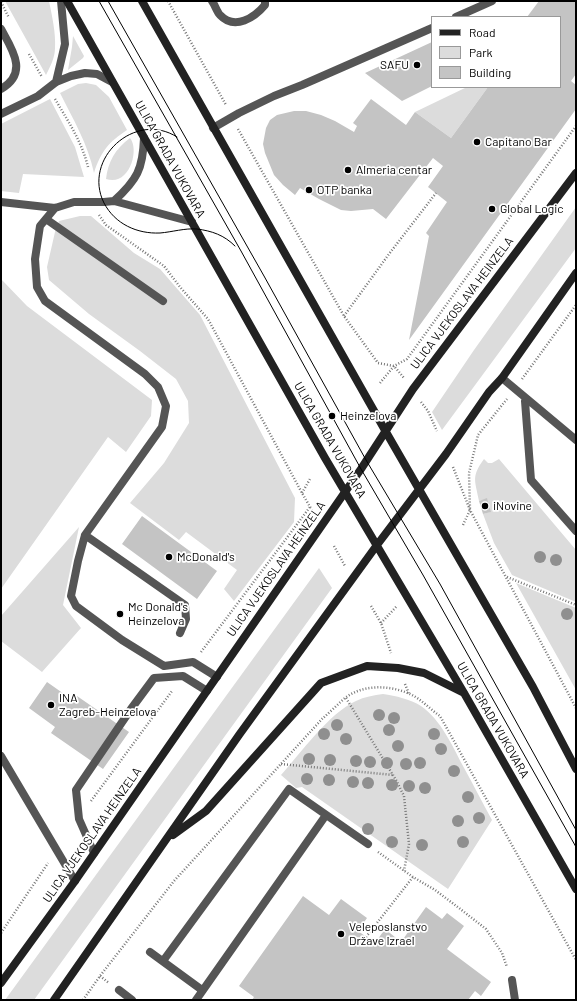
<!DOCTYPE html>
<meta charset="utf-8">
<style>
body{margin:0}
#map{position:relative;width:577px;height:1001px;overflow:hidden;background:#fff;font-family:Barlow,sans-serif}
canvas{display:block}
.frame{position:absolute;inset:0;border:2px solid #000;pointer-events:none}
.legend{position:absolute;left:431px;top:16px;width:130px;height:72px;box-sizing:border-box;background:#fff;border:1px solid #999;margin:0;padding:5px 7px;list-style:none;font-size:12px;color:#000}
.legend li{display:flex;align-items:center;gap:8px;height:20px}
.legend b{width:20px;border:1px solid #999}
</style>
<div id="map">
<canvas width="577" height="1001"></canvas>
<div class="frame"></div>
<ul class="legend">
<li><b style="height:5px;background:#222"></b>Road</li>
<li><b style="height:11px;background:#dcdcdc"></b>Park</li>
<li><b style="height:11px;background:#c4c4c4"></b>Building</li>
</ul>
</div>
<script>
const c = document.querySelector('canvas').getContext('2d');
c.lineJoin = 'round';
function fillPath(path, color) { c.fillStyle = color; c.fill(path, 'evenodd'); }
function strokePath(path, color, width, dash) { c.strokeStyle = color; c.lineWidth = width; c.lineCap = dash ? 'butt' : 'round'; c.setLineDash(dash || []); c.stroke(path); }
function write(font, color, halo, rows, align = 'center') {
  c.font = font + ' Barlow,sans-serif'; c.lineWidth = 3.5; c.setLineDash([]); c.textBaseline = 'middle'; c.strokeStyle = halo; c.fillStyle = color; for (const [text, x, y, turn = 0] of rows) {
    c.save(); c.translate(x, y); c.rotate((+turn || 0) * Math.PI / 180); c.textAlign = isNaN(turn) ? turn : align; if (halo) c.strokeText(text, 0, 0); c.fillText(text, 0, 0); c.restore();
  }
}
fillPath(new Path2D(`
 M5 1H49C52 16 56 33 55 48 55 58 50 67 46 75Z
 M73 36 84 56 83 58 68 70 72 47Z
 M86 83 96 85 109 97 127 130C109 142 101 151 94 173 88 144 73 119 60 93L78 84Z
 M467 87H488L451 138 415 112Z
 M50 99 75 147 84 177 23 174 19 193 1 191V124Z
 M130 138C140 150 129 187 106 179 108 162 115 149 130 138Z
 M576 207V248L442 430 432 412 474 350Z
 M80 216H91L134 253 160 269 200 315 295 498 294 522 234 601 224 589 237 570 186 532 179 540 130 503 164 463 189 423 188 401 176 379 140 351 89 314 49 280 47 267 55 232 59 221Z
 M1 279 27 306 152 400 151 416 126 452 108 437 1 589Z
 M484 459 488 463H492L499 459 576 550V602L512 575 494 543 483 514 490 512 487 499 479 501C475 480 471 477 484 459Z
 M79 527 63 605 81 628 42 672 1 641V616Z
 M319 568 332 588 34 1000H5Z
 M516 583 576 608V690Z
 M383 694C396 696 410 699 421 706 441 720 452 745 463 766 473 784 482 802 492 820L448 889 302 787 296 788 281 775C301 753 329 713 356 701 364 697 374 695 383 694Z`), '#dcdcdc');
fillPath(new Path2D(`
 M539 1H576V74L571 81 576 85V109L409 340 429 236 426 233 447 202 428 187 443 166 433 158 386 219 373 209 351 211 341 210 319 199 300 188 295 195 283 185 274 175 265 153 263 144 266 128 270 120 277 115 294 111H306L321 115 335 121 354 132 357 126 353 123 371 99 406 125 415 112 451 138 488 87H560V17H527Z
 M432 42V86L402 101 365 73Z
 M487 498 491 512 483 514 479 501Z
 M142 516 217 571 197 599 122 544Z
 M47 682 74 701 77 696 129 732 103 769 51 733 55 727 29 708Z
 M303 896 329 915 341 899 367 918 358 931 375 943 385 929 401 942 426 907 442 919 447 913 464 926 447 949 491 982 481 996 475 991 468 1000H252L254 997 239 986Z`), '#c4c4c4');
strokePath(new Path2D(`
 M168 1 226 105
 M1 2 9 18
 M29 54 42 77
 M55 99C68 121 82 142 88 167
 M238 129 344 316 378 363 394 366 404 378
 M99 215 106 225 164 266 180 287 208 319 302 493 313 512
 M344 316 389 254 436 193
 M522 379 576 305
 M380 383 394 366 407 359 576 126
 M421 402 428 411 437 431
 M453 467 470 510 576 708
 M302 493 310 479
 M463 525 470 510 469 473 478 435 507 399
 M334 546 345 566
 M507 577 576 605
 M371 606 381 623 391 653
 M381 623 397 606
 M201 652 310 507
 M405 684 409 694
 M346 698 396 780 404 796 409 844 404 871
 M281 764 393 775
 M91 801 172 691
 M378 852 413 877 435 890 459 908 486 929 502 953 507 967
 M1 933 48 863
 M366 937 413 877
 M100 976 109 983
 M83 1000 100 976 174 881 322 719C329 713 337 705 345 698 363 684 390 685 410 694 421 699 430 709 440 716L576 960`), '#777', 2.5, [1, 2]);
strokePath(new Path2D(`
 M212 1C215 5 217 12 220 15 235 31 255 17 265 5V1
 M456 17 492 1
 M1 29C12 49 29 73 1 89
 M56 82 65 44 61 1
 M1 114 38 96 56 82 71 76 85 73 97 74 112 82
 M213 128 239 113 274 96 302 85 432 28
 M144 138C143 169 137 180 114 201L192 222
 M1 202 55 208 74 202H104L114 201
 M55 208 40 226 35 259 37 287 45 301 145 374 158 387 166 406 162 427 85 535 78 561 71 596 76 606 122 640 164 666 193 662 217 677
 M46 219 163 301
 M502 378 576 440
 M528 400 525 401 531 480 576 531
 M85 535 185 605 186 619 180 633
 M1 756 75 881
 M94 853 79 819 76 790 131 709 154 678 183 676 207 691
 M150 952 202 990
 M163 961 289 789 368 844
 M512 980 515 1000
 M196 1000 326 815`), '#555', 8);
strokePath(new Path2D(`
 M119 990 132 1000`), '#555', 8);
strokePath(new Path2D(`
 M67 1 325 458 464 693 576 889
 M142 1 386 432 533 687 576 769
 M173 835 206 811 321 683 367 666 398 668 424 673 464 693
 M1 983 75 881 361 469 413 389 576 173
 M54 1000 239 735 377 545 446 454 489 392 502 378 576 273`), '#222', 8);
strokePath(new Path2D(`
 M99 1 241 251 361 469 423 575 576 847
 M108 1 264 276 366 460 440 584 576 830
 M177 137C135 110 82 159 104 203 115 224 137 234 160 233 172 232 185 228 197 229 212 231 224 235 235 246`), '#000', 1);
c.fillStyle = '#8f8f8f';
for (const [x, y] of [
 [540,557],
 [556,560],
 [567,614],
 [379,715],
 [394,718],
 [337,725],
 [389,730],
 [324,734],
 [434,734],
 [346,739],
 [398,746],
 [441,749],
 [309,759],
 [330,760],
 [356,761],
 [370,762],
 [387,763],
 [420,763],
 [406,764],
 [454,771],
 [307,779],
 [329,780],
 [353,782],
 [368,783],
 [392,785],
 [409,786],
 [425,788],
 [468,797],
 [479,818],
 [458,821],
 [368,829],
 [392,842],
 [463,842],
 [422,845]
]) { c.beginPath(); c.arc(x, y, 6, 0, 2 * Math.PI); c.fill(); }
for (const [x, y, r, color] of [
 [417,65,4,"#000"],
 [477,142,4,"#000"],
 [348,170,4,"#000"],
 [309,190,4,"#000"],
 [492,209,4,"#000"],
 [332,416,4,"#000"],
 [485,506,4,"#000"],
 [169,557,4,"#000"],
 [120,614,4,"#000"],
 [51,705,4,"#000"],
 [341,934,4,"#000"]
]) { const dot = new Path2D(); dot.arc(x, y, r, 0, 2 * Math.PI); c.fillStyle = color; c.fill(dot); strokePath(dot, '#fff', 1.5); }
write('12px', '#000', '#fff', [
 ["SAFU",409,65,"right"],
 ["Capitano Bar",485,142],
 ["Almeria centar",356,170],
 ["OTP banka",317,190],
 ["Global Logic",500,209],
 ["Heinzelova",340,416],
 ["iNovine",493,506],
 ["McDonald's",177,557],
 ["Mc Donald's",128,607],
 ["Heinzelova",128,621],
 ["INA",59,698],
 ["Zagreb-Heinzelova",59,712],
 ["Veleposlanstvo",349,927],
 ["Države Izrael",349,941]
], 'left');
write('12px', '#000', '#fff', [
 ["ULICA GRADA VUKOVARA",170,159,61],
 ["ULICA VJEKOSLAVA HEINZELA",462,303,-53],
 ["ULICA GRADA VUKOVARA",330,440,60],
 ["ULICA VJEKOSLAVA HEINZELA",276,569,-55],
 ["ULICA GRADA VUKOVARA",493,720,60],
 ["ULICA VJEKOSLAVA HEINZELA",92,835,-55]
]);
</script>
